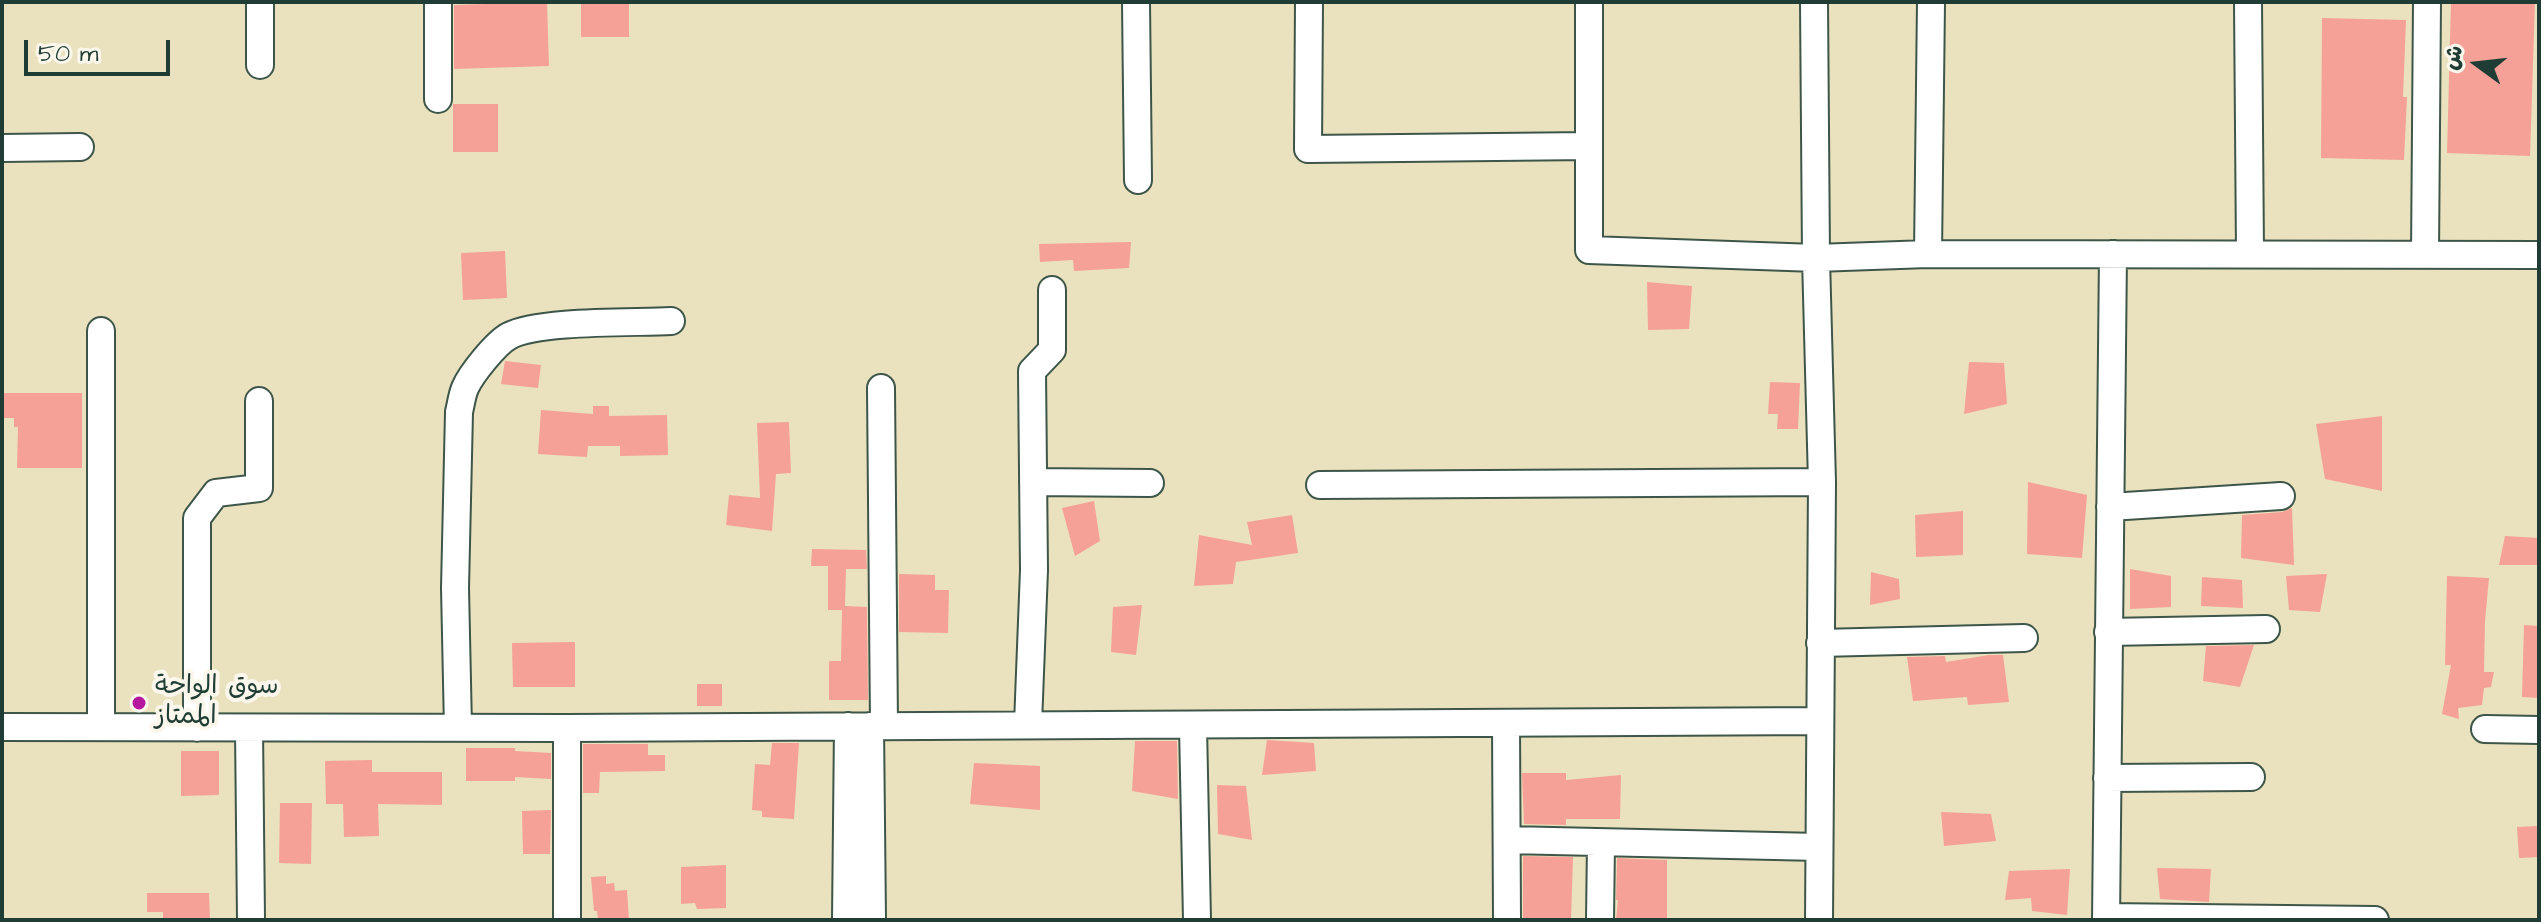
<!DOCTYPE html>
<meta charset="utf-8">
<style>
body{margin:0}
#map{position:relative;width:2541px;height:922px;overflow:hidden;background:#eae1be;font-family:"Architects Daughter","Playpen Sans Arabic",sans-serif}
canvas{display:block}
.frame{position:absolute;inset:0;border:4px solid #1f3d34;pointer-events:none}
.north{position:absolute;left:2437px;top:24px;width:80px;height:80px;-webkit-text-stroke:6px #fbf7ec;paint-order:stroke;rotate:285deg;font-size:22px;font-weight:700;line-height:32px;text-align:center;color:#1f3d34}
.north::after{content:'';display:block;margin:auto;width:28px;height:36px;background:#1f3d34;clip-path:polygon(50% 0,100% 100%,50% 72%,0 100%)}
.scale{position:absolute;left:24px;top:40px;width:146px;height:36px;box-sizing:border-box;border:4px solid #1f3d34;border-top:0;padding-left:10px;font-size:24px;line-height:28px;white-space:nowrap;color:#1f3d34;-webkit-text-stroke:6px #fbf7ec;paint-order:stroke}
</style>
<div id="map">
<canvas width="2541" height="922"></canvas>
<div class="frame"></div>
<div class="north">ش</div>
<div class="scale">50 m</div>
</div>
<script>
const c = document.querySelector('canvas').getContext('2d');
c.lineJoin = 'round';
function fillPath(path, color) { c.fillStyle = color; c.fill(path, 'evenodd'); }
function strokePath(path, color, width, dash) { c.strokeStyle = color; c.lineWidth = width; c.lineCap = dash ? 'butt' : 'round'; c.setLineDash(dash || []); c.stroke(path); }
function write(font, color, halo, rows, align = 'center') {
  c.font = font + ' "Architects Daughter","Playpen Sans Arabic",sans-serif'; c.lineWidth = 8; c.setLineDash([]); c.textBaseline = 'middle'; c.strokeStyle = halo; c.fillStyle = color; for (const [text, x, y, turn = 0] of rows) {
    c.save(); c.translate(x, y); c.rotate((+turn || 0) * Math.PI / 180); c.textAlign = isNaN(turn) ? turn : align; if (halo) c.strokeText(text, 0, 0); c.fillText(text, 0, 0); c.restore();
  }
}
fillPath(new Path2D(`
 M547 2 549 66 454 69V5Z
 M581 2H629V37H581Z
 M2451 2H2535L2530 156 2447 153Z
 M2322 18 2406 20 2403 97H2407L2404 160 2321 158Z
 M453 104H498V152H453Z
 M1131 242 1129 268 1074 271 1073 260 1040 262 1039 244Z
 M505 251 507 298 463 300 461 253Z
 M1647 282 1692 286 1689 329 1648 330Z
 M505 361 541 365 538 388 501 384Z
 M1969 362 2004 363 2007 404 1964 414Z
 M1770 382 1800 383 1798 429H1777L1778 414H1768Z
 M2 393H82V468H17L18 427H14V418H2Z
 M593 406H609V416L667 415 668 455 620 456V446H588L587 457 538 454 541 410 593 414Z
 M2382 416V491L2325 479 2316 424Z
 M789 422 791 473 776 474 772 531 726 525 729 495 760 498 757 423Z
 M2028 482 2087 495 2082 558 2027 554Z
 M1094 501 1100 541 1075 556 1062 508Z
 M2292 508 2294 565 2241 558 2242 515 2282 512Z
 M1963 511V555L1916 557 1915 515Z
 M1292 515 1298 553 1236 562 1233 584 1194 586 1199 535 1252 545 1247 522Z
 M2505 536 2539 538V565H2499Z
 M812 549 866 550 867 569H846L845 606 867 607 868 700H829V661H841L842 610H828V566H811Z
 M2130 569 2171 576V607L2130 609Z
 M1871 572 1899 579 1900 599 1870 605Z
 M899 574 935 575V590H949L948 633 899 632Z
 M2327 574 2320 612 2289 610 2286 576Z
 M2447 576 2489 578 2485 621 2484 672H2494L2491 687 2484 688 2482 705 2458 708 2459 719 2442 714 2451 665H2445Z
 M2202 577 2242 580 2243 608 2201 606Z
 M1142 605 1136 655 1111 652 1113 607Z
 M2524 625 2539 626V698L2522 697Z
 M575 642V687H513L512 643Z
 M2254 645 2240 687 2203 681 2206 646Z
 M1989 655H2003L2009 702 1968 705 1967 697 1913 701 1907 657 1945 656 1946 662Z
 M697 684H722V706H697Z
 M1267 740 1314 743 1316 771 1262 775Z
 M1135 741H1177L1178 799 1132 791Z
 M772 743H799L794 819 762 817V811L752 810 755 764 770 765Z
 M583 744H648V755H665V771L600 772 599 793H583Z
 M466 748H515V751L551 753V779L515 777V781H466Z
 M181 751H219V795L181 796Z
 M372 760V772H442V805L378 804 379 836 344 837 343 804H326L325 761Z
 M974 763 1040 766V810L970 804Z
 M1522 773H1566V780L1621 775 1620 819H1566V825L1524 824Z
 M1217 785 1246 786 1252 840 1218 834Z
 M280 803H312L311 864 279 863Z
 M551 810 550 854H523L522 811Z
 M1941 812 1991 814 1996 841 1944 846Z
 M2539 826V857L2519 858 2517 827Z
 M1523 856 1573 857 1571 920H1523Z
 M1617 858 1667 860V920H1616L1618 900H1616Z
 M726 865V908L697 909 695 903 681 904V867Z
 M2157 868 2211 869 2209 902 2160 899Z
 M2070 869 2067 915 2032 911 2031 898 2005 900 2009 871Z
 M606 876V884L614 883 615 891 627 890 629 920H598L597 911H594L591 877Z
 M147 893H209L210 920H163V912H147Z`), '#f6a197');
const minor = new Path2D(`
 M438 2V99
 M1136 2 1138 180
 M1309 2 1308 149 1589 146
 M1589 2V250L1816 258 1928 254 2539 255
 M1814 2 1816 258 1822 482 1819 920
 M2248 2 2250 254
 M260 65V2
 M2 148 80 147
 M1928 254 1931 2
 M2425 255 2427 2
 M101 331V727
 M881 388 884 725
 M1033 482 1150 483
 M1320 485 1822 482
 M2110 507 2281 496
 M2108 632 2266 629
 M1820 643 2024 638
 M1506 723 1507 920
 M1028 724 1034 570 1032 371 1052 350V290
 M870 726 872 920
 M1193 726 1197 920
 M2 727 567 728 1819 721
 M197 728V518L216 493 259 488V401
 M458 728 455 588 459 412C461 404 462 395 465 388 471 374 496 343 509 336 538 320 634 323 671 321
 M567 728V920
 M249 729 251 920
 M2485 729 2539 730
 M2107 778 2251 777
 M1508 840 1819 847
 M2106 917 2375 920
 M846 920 848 726
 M1600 920 1601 843
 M2106 920 2113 254`);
strokePath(minor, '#3d5649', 30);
strokePath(minor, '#fff', 26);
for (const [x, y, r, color] of [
 [139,703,8,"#b5179e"]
]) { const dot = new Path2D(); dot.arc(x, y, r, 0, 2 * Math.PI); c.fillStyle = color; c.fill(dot); strokePath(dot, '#fbf7ec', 3); }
write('26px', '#1f3d34', '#fbf7ec', [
 ["سوق الواحة",155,688],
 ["الممتاز",155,718]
], 'left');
</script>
